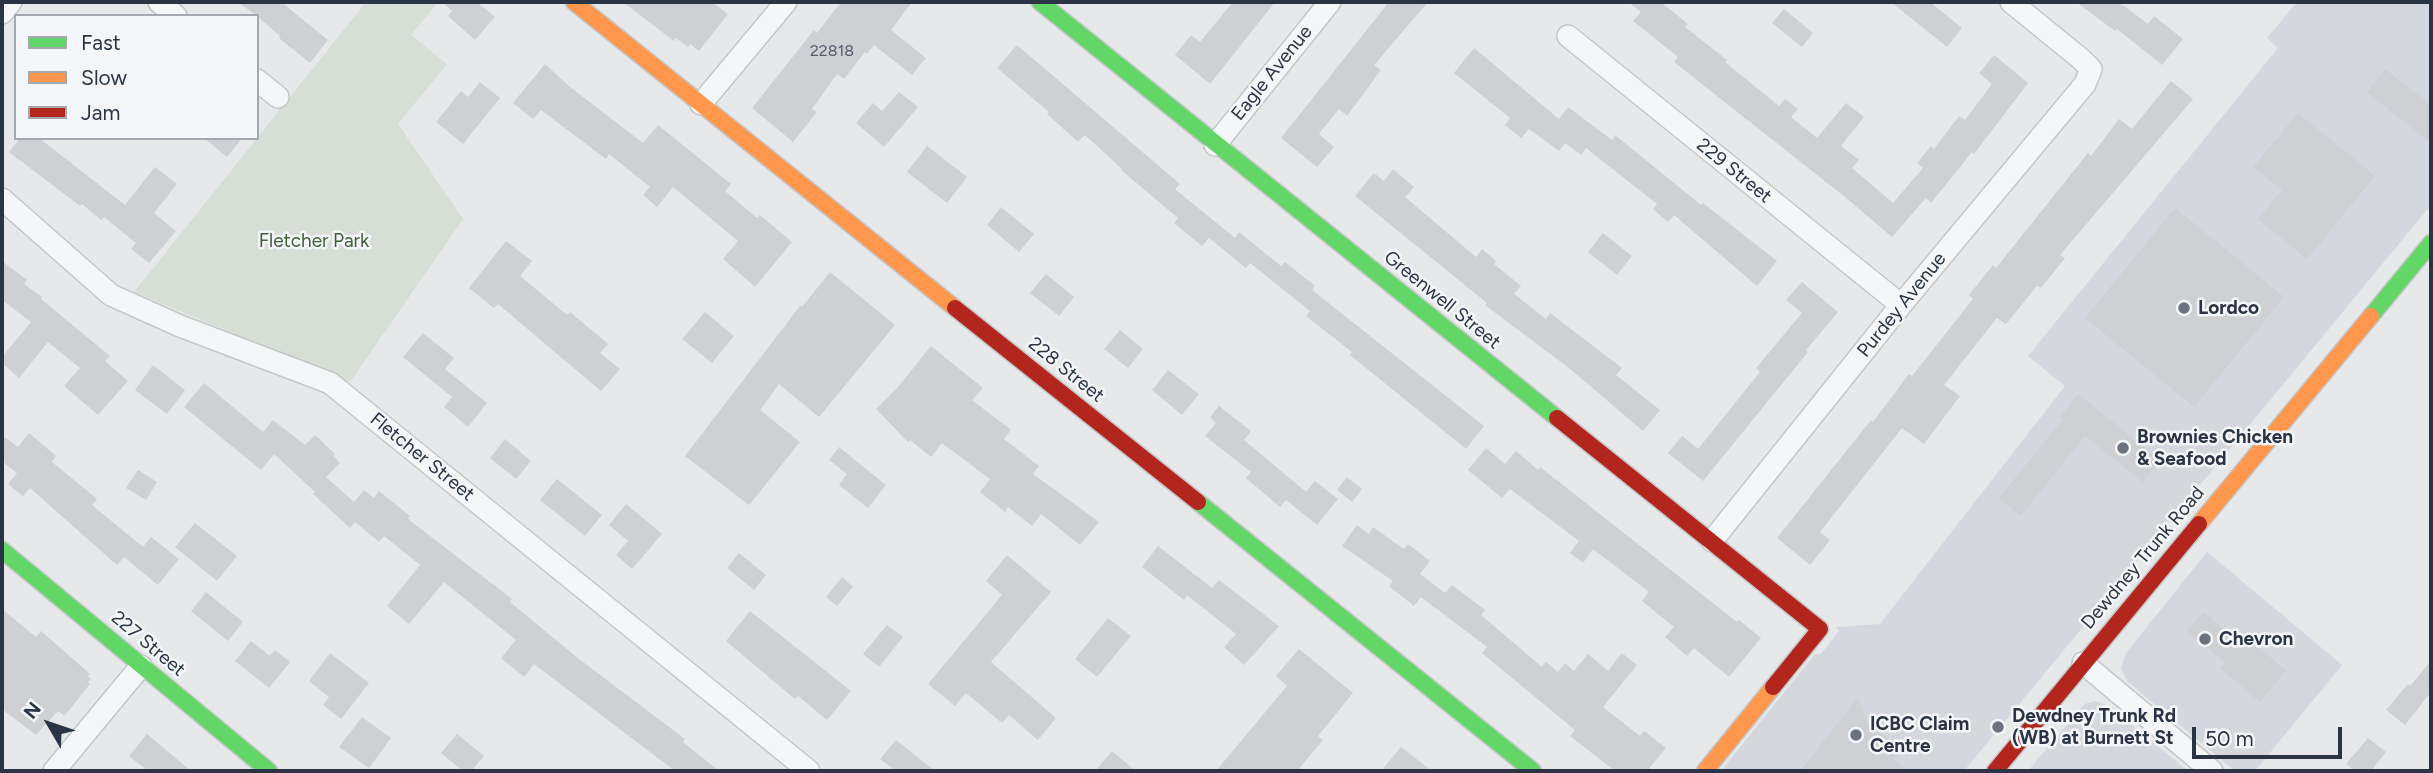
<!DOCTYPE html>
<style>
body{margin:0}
#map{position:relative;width:2433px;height:773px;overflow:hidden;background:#e6e8ea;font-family:Figtree,sans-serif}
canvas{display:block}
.frame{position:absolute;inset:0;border:4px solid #2b3445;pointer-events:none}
.legend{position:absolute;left:14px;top:14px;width:245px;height:126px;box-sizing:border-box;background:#f4f6f9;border:2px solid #a4a8b1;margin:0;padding:9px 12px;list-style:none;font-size:21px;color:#2b3445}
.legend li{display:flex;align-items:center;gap:14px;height:35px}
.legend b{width:35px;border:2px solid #a4a8b1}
.north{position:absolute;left:14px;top:689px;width:70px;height:70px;-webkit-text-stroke:5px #f4f6f9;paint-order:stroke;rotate:309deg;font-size:19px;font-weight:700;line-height:28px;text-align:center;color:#2b3445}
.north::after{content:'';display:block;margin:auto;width:24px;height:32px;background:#2b3445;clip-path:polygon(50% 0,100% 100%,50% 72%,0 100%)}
.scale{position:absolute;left:2192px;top:727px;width:150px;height:32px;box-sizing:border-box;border:4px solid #2b3445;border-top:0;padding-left:9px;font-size:21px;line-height:24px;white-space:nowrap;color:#2b3445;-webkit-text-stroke:5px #f4f6f9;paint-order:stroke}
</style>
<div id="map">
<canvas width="2433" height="773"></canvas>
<div class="frame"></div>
<ul class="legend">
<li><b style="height:9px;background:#63d668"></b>Fast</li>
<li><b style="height:9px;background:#ff974d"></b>Slow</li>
<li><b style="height:9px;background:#b3261e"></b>Jam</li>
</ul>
<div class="north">N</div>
<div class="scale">50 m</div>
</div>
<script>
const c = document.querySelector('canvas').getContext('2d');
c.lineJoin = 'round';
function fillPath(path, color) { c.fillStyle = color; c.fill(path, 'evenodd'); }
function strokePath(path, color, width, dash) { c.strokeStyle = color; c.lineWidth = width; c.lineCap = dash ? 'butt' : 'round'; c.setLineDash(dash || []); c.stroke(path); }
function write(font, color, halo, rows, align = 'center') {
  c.font = font + ' Figtree,sans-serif'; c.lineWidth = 5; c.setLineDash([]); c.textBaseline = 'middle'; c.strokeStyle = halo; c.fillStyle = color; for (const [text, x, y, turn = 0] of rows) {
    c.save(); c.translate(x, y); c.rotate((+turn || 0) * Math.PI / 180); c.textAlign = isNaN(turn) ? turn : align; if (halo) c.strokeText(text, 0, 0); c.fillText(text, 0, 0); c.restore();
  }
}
fillPath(new Path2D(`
 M2297 2H2431V205L1964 771H1721L1815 654H1821L1839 631 1836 627 1880 624 2065 386 2028 356 2278 48 2267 38Z
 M2207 552 2342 665 2255 771H2235L2128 682 2121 668 2126 653Z
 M2094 701 2102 703 2133 726 2188 771H2028L2080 709 2085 704Z`), '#d4d7dd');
fillPath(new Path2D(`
 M366 2H438L411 35 447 64 398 124 463 219 350 382 134 292Z`), '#d6ded6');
fillPath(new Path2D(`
 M238 2H281L328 40 310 63 279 38 280 36 257 16Z
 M442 2H477L495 17 475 40 448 16 452 11Z
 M623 2H712L728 14 699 51 690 44 688 47 676 38 674 41Z
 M841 2H912L891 30 926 58 912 75 874 45 867 54 865 52 844 79 837 74 812 109 817 112 793 142 752 108 814 30 817 33Z
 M1233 2H1275L1210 84 1175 55 1191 35 1200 42Z
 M1389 2H1428L1374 65 1381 70 1347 116 1339 109 1319 134 1334 147 1317 167 1281 138Z
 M1628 2H1661L1688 24 1685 27 1727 60 1725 62 1779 106 1785 99 1798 109 1791 117 1817 138 1846 103 1864 117 1841 146 1859 160 1852 168 1893 203 1923 168 1917 163 1931 146 1934 149 1959 116 1965 120 1992 84 1979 73 1994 55 2028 83 1974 154 1972 152 1931 203 1926 198 1892 237 1845 197 1674 62 1678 57 1633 21 1641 12Z
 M1891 2H1930L1962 28 1947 47Z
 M2076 2H2119L2148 24 2154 16 2183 39 2162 65 2117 29 2115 31Z
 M1784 9 1813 33 1802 47 1772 23Z
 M1017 45 1180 184 1175 189 1235 238 1239 232 1281 266 1285 262 1315 286 1312 290 1484 426 1466 449 1350 355 1352 352 1306 316 1310 311 1250 263 1246 268 1209 238 1202 246 1174 223 1178 218 1121 170 1122 169 1085 135 1078 142 1047 114 1049 112 997 68Z
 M1474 48 1559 119 1568 107 1612 140 1615 135 1701 205 1703 203 1777 261 1757 286 1674 215 1668 222 1653 209 1657 204 1586 148 1581 155 1565 143 1559 151 1529 129 1521 138 1505 125 1510 118 1454 73Z
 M545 64 570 87 643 143 658 125 731 184 725 191 757 218 760 215 792 242 755 287 723 259 738 241 673 187 657 207 643 195 650 187 609 154 606 159 541 110 533 119 513 103Z
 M2385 69 2431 105V143L2367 92Z
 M2171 81 2193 99 2060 255 2065 258 2041 288 2037 286 2006 324 1997 318 1944 385 1960 396 1924 444 1902 428 1820 532 1830 540 1810 565 1777 538 1871 420 1873 422 1909 374 1912 376 1973 299 1969 295 1993 265 1996 268 2088 153 2091 156 2119 119 2132 129Z
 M480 82 500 98 463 144 436 122 461 91 468 97Z
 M899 92 918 107 884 147 856 123 873 103 882 111Z
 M2298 113 2375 176 2307 259 2258 219 2282 190 2253 167Z
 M20 138H39L125 205 155 167 177 184 154 213 176 231 149 263 131 249 136 243 104 217 101 220 82 204 80 206 9 152Z
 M204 138H242L227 157Z
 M927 146 967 177 947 203 907 172Z
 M1393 169 1414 187 1405 197 1476 257 1482 249 1496 261 1494 264 1521 286 1514 294 1546 319 1550 313 1622 368 1616 375 1660 410 1643 431 1569 368 1485 305 1487 303 1355 196 1374 173 1384 181Z
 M1001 207 1034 234 1019 252 987 225Z
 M2175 208 2284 297 2194 407 2085 318Z
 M1603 233 1632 256 1617 275 1588 252Z
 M506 241 532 261 520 276 567 315 570 312 608 344 600 353 620 369 601 391 498 304 494 308 469 288Z
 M2 261 27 280 24 284 42 297 41 299 110 356 105 361 128 381 98 415 64 386 80 368 48 342 19 378 2 363V357L31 322 2 300Z
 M830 272 895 325 819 417 779 384 760 410 800 442 749 505 685 456 800 306 802 307Z
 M1046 274 1074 297 1059 316 1030 293Z
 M1802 282 1838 312 1806 350 1808 352 1703 481 1668 453 1682 436 1698 449 1760 372 1756 368 1802 313 1786 300Z
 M705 312 734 336 712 363 682 339Z
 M1120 330 1143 349 1128 368 1104 349Z
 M423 333 454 358 445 369 487 403 468 427 444 407 452 397 403 357Z
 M931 346 983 388 972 400 1011 430 1004 439 1039 466 1033 474 1099 522 1080 545 1041 514 1032 526 1008 507 1005 512 980 492 990 479 942 443 931 457 910 440 908 442 876 409 898 387Z
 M153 365 185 390 167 414 135 390Z
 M1168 370 1199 394 1182 415 1152 390Z
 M204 383 263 432 273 420 305 445 315 435 335 454 333 456 340 463 326 477 354 502 364 490 374 498 379 491 410 516 408 519 512 599 510 602 579 659 685 739 683 742 719 771H675L534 664 524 677 501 658 516 640 444 582 409 624 387 606 420 565 384 536 379 542 355 522 350 528 313 494 315 492 274 454 261 470 184 407Z
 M2078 394 2160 460 2143 482 2085 436 2021 516 1999 498 2063 419 2060 417Z
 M1219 406 1251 431 1244 440 1306 492 1315 481 1338 499 1317 525 1286 500 1280 507 1246 478 1251 472 1205 436 1216 423 1210 417Z
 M29 433 56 456 52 462 97 499 92 505 143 547 151 537 179 559 158 585 124 557 117 565 30 488 23 496 8 484 17 473 2 461V435L18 447Z
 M505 439 531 461 516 479 490 458Z
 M839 447 886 485 868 508 839 485 847 474 829 460Z
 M1486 448 1505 464 1516 451 1538 470 1540 467 1737 622 1739 620 1761 638 1729 677 1694 648 1687 656 1665 637 1674 627 1642 601 1649 592 1593 549 1583 563 1570 553 1579 541 1510 489 1502 498 1468 470Z
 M138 470 157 482 146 500 126 488Z
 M1347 477 1362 489 1352 502 1337 490Z
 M557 479 602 515 585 536 540 500Z
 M626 504 662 534 632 569 616 555 628 541 609 525Z
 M195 523 237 556 217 581 175 547Z
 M1357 525 1369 534 1373 527 1404 549 1408 544 1430 561 1420 574 1445 593 1452 585 1485 610 1481 615 1542 667 1546 662 1558 672 1565 663 1574 671 1588 654 1608 671 1622 653 1637 665 1603 707 1640 736 1644 731 1666 748 1647 771H1615L1570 736 1575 730 1482 653 1487 647 1421 597 1414 606 1389 586 1393 581 1342 546Z
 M1158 546 1212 588 1219 580 1279 626 1244 665 1224 647 1236 634 1187 595 1184 600 1142 567Z
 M739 553 766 575 754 590 727 568Z
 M1007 555 1051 592 991 662 1056 718 1038 740 1009 715 1002 723 966 693 955 706 928 684 1002 595 986 581Z
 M842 577 853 587 837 606 826 597Z
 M206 592 243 622 228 641 191 611Z
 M2 609 36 637 41 631 90 674 88 676 91 679 88 682 90 684 67 713 64 716 58 711 36 735 2 709Z
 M750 611 851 691 827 720 798 696 795 699 726 641Z
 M2203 612 2241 643 2246 637 2286 670 2260 702 2220 668 2225 662 2187 631Z
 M1108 618 1131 636 1097 677 1075 659Z
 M887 625 903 637 879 667 863 654Z
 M251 641 270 656 275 650 290 662 269 688 235 661Z
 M1299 649 1353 693 1318 736 1323 740 1297 771H1216L1287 686 1276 676Z
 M330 653 369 683 341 719 323 705 329 697 309 681Z
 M2431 661V692L2405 725 2386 710 2408 684 2410 686Z
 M1858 698 1866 721 1903 750 1894 760 1908 771H1800Z
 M362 717 391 738 369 768 339 747Z
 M147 734 191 771H148L129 756Z
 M457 734 484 756 471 771H463L441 753Z
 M2368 738 2386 752 2371 771H2355L2346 764Z
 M896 740 935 771H896L880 759Z
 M1401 747 1432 771H1381Z
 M1112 751 1136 771H1095Z`), '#ced0d3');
const street = new Path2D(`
 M159 2 176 16
 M2 13 11 2
 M1568 36 1901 305
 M257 80 278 97
 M701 104 786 2
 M1215 145 1330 2
 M2 199 111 295 180 326 330 383 809 771
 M1712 541 1901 305 2085 84 2091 69 2081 59 2011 2
 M2083 663 2212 771
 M54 771 141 666`);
const fast = new Path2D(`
 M1040 2 1557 418
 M2371 316 2431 243
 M1198 502 1533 771
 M2 550 269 771`);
const slow = new Path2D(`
 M574 2 955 308
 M2199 524 2371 316
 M1705 771 1773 687`);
const jam = new Path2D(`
 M955 308 1198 502
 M1557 418 1820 629 1773 687
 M1995 771 2199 524`);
strokePath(street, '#c4c6c8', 24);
strokePath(fast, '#c4c6c8', 19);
strokePath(slow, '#c4c6c8', 19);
strokePath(jam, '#c4c6c8', 19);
strokePath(street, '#f5f6f7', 21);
strokePath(fast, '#63d668', 16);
strokePath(slow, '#ff974d', 16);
strokePath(jam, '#b3261e', 16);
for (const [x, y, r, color] of [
 [2184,308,7,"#6c737f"],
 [2123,448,7,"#6c737f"],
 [2205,639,7,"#6c737f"],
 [1998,727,7,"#6c737f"],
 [1856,735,7,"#6c737f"]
]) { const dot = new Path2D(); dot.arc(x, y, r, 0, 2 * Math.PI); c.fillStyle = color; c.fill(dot); strokePath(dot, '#f4f6f9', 2.5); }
write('16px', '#545c69', null, [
 ["22818",832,51]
]);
write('19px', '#2b3445', '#f4f6f9', [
 ["Eagle Avenue",1272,73,-51],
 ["229 Street",1734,171,39],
 ["Greenwell Street",1442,300,39],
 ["Purdey Avenue",1902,305,-51],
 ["228 Street",1066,370,39],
 ["Fletcher Street",422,457,39],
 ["Dewdney Trunk Road",2143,558,-50],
 ["227 Street",148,644,40]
]);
write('19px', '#3f6138', '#f4f6f9', [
 ["Fletcher Park",314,241]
]);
write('bold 19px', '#2b3445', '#f4f6f9', [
 ["Lordco",2198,308],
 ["Brownies Chicken",2137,437],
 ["& Seafood",2137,459],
 ["Chevron",2219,639],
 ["Dewdney Trunk Rd",2012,716],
 ["(WB) at Burnett St",2012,738],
 ["ICBC Claim",1870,724],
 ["Centre",1870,746]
], 'left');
</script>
